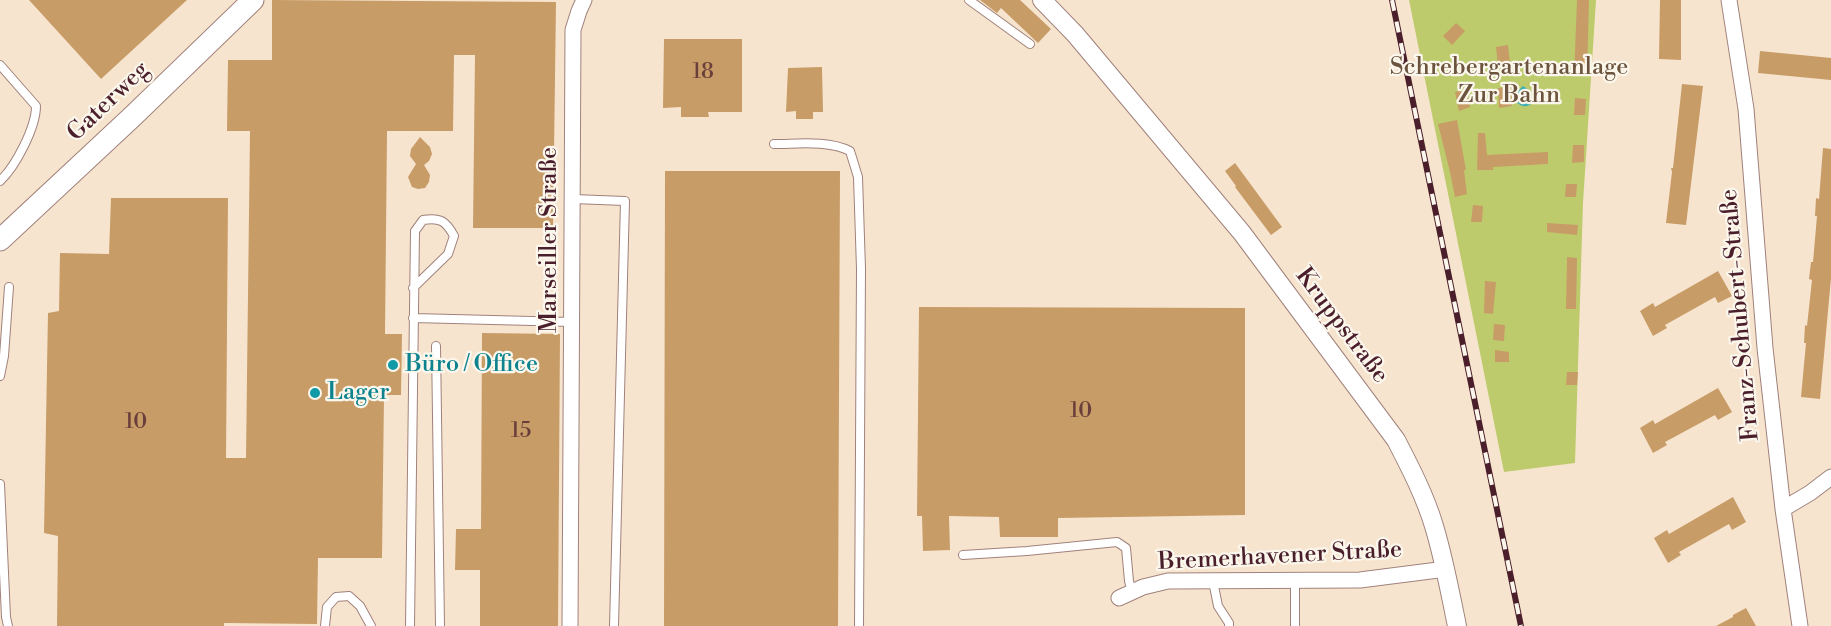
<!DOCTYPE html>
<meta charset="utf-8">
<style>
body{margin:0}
canvas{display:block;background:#f7e4ce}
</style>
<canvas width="1831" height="626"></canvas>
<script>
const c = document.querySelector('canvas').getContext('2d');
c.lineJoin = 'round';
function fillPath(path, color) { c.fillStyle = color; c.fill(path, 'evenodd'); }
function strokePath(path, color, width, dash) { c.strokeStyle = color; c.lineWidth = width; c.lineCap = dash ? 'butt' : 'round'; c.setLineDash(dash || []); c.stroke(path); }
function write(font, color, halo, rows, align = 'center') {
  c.font = font + ' "Libre Bodoni",serif'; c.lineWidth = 4.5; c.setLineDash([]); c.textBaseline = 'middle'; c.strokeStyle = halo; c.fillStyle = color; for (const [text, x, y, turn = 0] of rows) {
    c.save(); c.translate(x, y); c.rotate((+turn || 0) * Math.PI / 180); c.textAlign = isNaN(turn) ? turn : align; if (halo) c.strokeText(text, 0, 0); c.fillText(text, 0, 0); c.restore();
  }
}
fillPath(new Path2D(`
 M1409 0H1596L1583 203 1575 463 1504 472Z`), '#bdcb6c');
fillPath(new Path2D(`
 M1523 86 1529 90 1532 103C1526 109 1519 106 1515 100L1516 93Z`), '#3dafb6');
fillPath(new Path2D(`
 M29 0H187L101 79Z
 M272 0 556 2 553 228H473L475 55H454L453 131H387L385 334H402L401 395H384L382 558H318L317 624 224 623V626H57L58 536 44 533 48 313 59 311 60 253 109 254 111 198H228L226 458H246L250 131H227L228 60H272Z
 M980 0H1020L1051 29 1038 43 1001 8 997 13Z
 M1577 0H1589L1587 76H1574Z
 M1660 0H1681V60L1659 59Z
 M1456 23 1465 31 1452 45 1443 36Z
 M664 39H742V112H708L709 117H681V107L663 108Z
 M1508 45 1510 64 1498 66 1496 47Z
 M1760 51 1831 58V80L1758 73Z
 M822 67 823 112H813V119H796V111L786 112 788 68Z
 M1682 84 1703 86 1686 225 1666 223 1672 172 1671 168H1673Z
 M1511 87 1512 106 1499 108 1498 88Z
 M1466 89 1470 107 1459 111 1455 92Z
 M1575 98 1586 99 1585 115H1574Z
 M1457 120 1466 170H1464L1467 194 1455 197 1450 172 1438 124Z
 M1478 133H1485L1487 155 1548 152V164L1493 167V170H1477Z
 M420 137 430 147 432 154 429 161 424 165 430 175 429 182 425 188 418 189 412 187 408 177 416 164 410 156 411 149Z
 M1573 145H1584V162L1572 163Z
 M1823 148 1831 149V278L1820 399 1801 397 1806 343H1804L1805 325 1807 326 1812 280 1809 279 1811 262H1813L1817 216H1815L1816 198 1819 199Z
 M1235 163 1282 227 1271 235 1235 187 1236 186 1225 171Z
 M665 171H840L838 626H664Z
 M1566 184H1577L1576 197H1565Z
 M1473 205 1483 206 1482 222H1471Z
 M1547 223 1578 225 1577 235 1547 232Z
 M1567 257 1577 258 1576 309H1566Z
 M1718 271 1732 296 1718 303 1715 297 1665 325 1667 328 1653 336 1640 311 1653 303 1655 307Z
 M1485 281 1496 282 1493 314 1484 313Z
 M919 307 1245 308V515L1058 518V537H1000L999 517 949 516 950 550 923 551 922 516H917Z
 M1494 324 1505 325 1504 341 1493 340Z
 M482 333 560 334 558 626H480V570H455L456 529H481Z
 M1495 350 1509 352V362H1495Z
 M1567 372H1578L1577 385H1566Z
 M1718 388 1732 412 1718 420 1715 415 1665 442 1667 445 1653 453 1640 428 1653 420 1655 424Z
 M1733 497 1746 522 1732 530 1729 524 1679 552 1681 555 1668 563 1654 538 1667 530 1669 534Z
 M1746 608 1756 626H1716L1733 617V615Z`), '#c89c67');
const service = new Path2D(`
 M969 0 1030 44
 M0 65 36 106C36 127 16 166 0 181
 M774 144C798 144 827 140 850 151L858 177 861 269 859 626
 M573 199 625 201 614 626
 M413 318 572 322
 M436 346 440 626
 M0 376 4 356 9 287
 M0 484 6 617 8 626
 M963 555 1027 551 1117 542 1126 548 1129 581 1132 592
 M1213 581 1218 606 1229 623V626
 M325 626 327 607 336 597 349 596 360 606 371 626
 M410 626 415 231 423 220C440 217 446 221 454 236L448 254 413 288
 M1295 626V580`);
const minor = new Path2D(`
 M1729 0 1746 109 1765 348 1783 509 1800 626
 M1783 509 1810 493 1831 477
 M1119 598 1143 587 1168 581 1360 580 1446 569
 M570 626 573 30 579 11 584 0`);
const tertiary = new Path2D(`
 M1042 0 1075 34 1242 233 1396 440C1410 467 1425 496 1434 526 1444 559 1450 592 1457 626`);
const secondary = new Path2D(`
 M0 240 133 116 253 0`);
strokePath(service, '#a0827c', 10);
strokePath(minor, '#a0827c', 17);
strokePath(tertiary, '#a0827c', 20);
strokePath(secondary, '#a0827c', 23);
strokePath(service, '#fff', 8);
strokePath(minor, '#fff', 15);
strokePath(tertiary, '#fff', 18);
strokePath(secondary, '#fff', 21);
const rail = new Path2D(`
 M1392 0 1521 626`);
strokePath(rail, '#4a1f2b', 6);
strokePath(rail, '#fbf7ec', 4, [11]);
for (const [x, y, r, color] of [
 [393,365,6,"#0f9aa8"],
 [315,393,6,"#0f9aa8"]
]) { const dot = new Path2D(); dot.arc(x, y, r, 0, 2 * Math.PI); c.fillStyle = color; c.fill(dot); strokePath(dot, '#fbf7ec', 2); }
write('21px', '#6a3e3a', null, [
 ["18",703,73],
 ["10",1081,412],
 ["10",136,423],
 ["15",521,432]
]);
write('24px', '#6c533e', '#fbf7ec', [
 ["Schrebergartenanlage",1509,68],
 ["Zur Bahn",1509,96]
]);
write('24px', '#4a1f2b', '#fbf7ec', [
 ["Gaterweg",109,102,-44],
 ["Marseiller Straße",550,240,-90],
 ["Franz-Schubert-Straße",1741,315,-95],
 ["Kruppstraße",1341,326,53],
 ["Bremerhavener Straße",1280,557,-3]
]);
write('24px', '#0d838f', '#fbf7ec', [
 ["Büro / Office",405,365],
 ["Lager",327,393]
], 'left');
</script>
